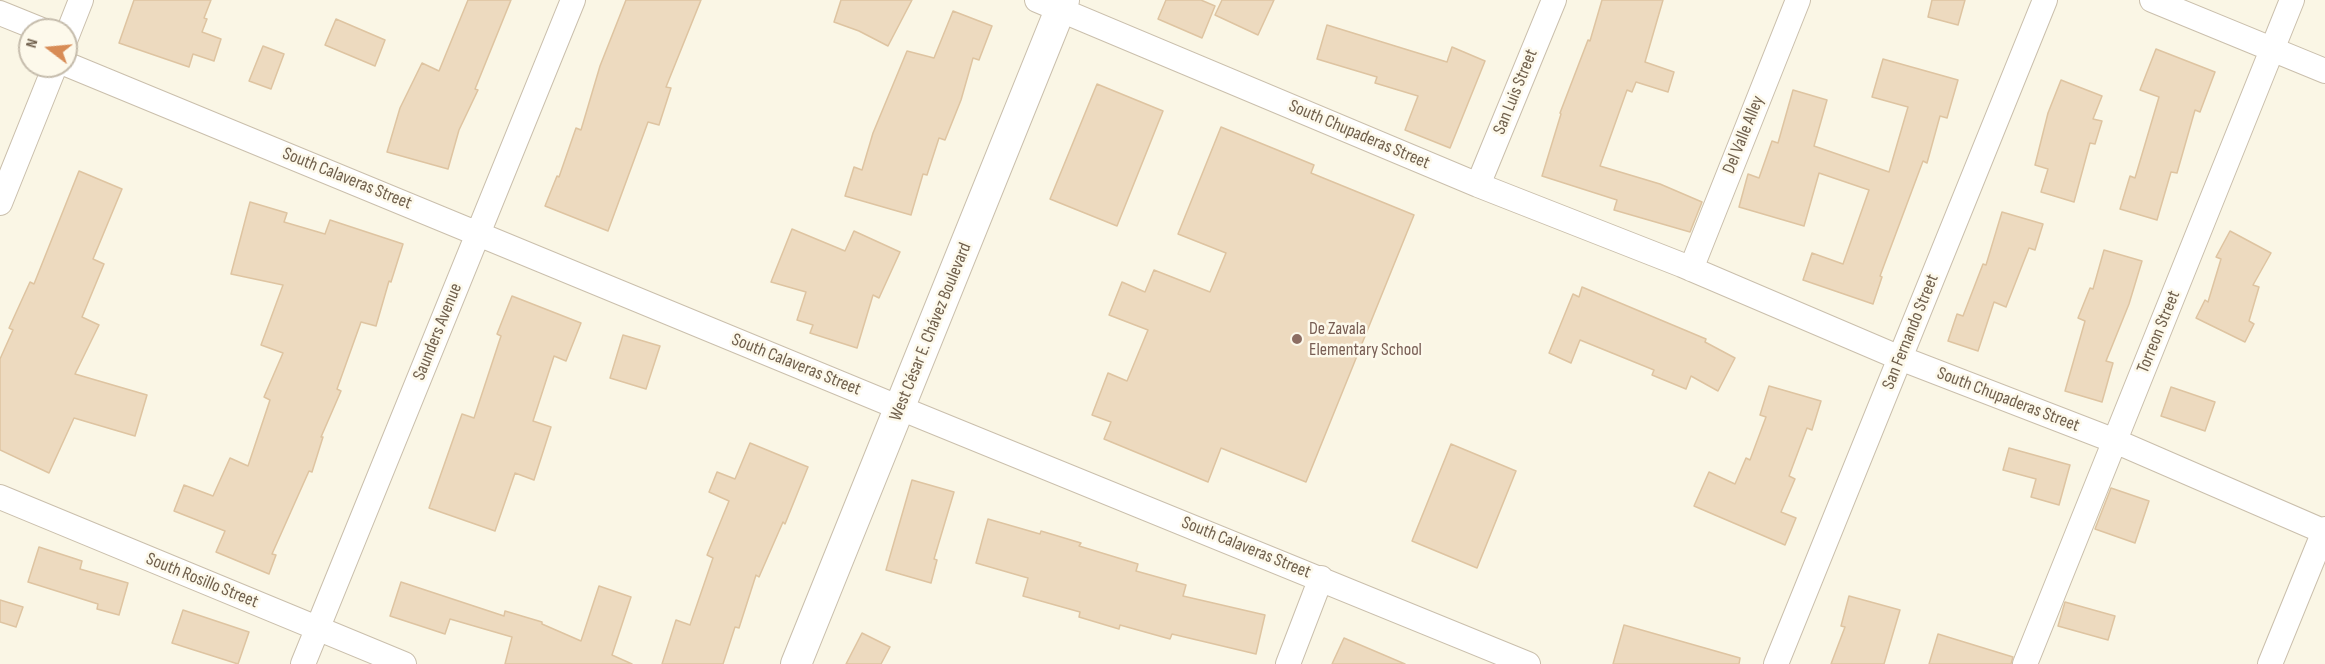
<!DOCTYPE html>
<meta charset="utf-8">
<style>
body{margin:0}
#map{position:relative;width:2325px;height:664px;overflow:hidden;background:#faf6e5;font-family:"Sofia Sans Condensed",sans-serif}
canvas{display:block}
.north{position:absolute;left:18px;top:18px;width:60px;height:60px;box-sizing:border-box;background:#fdf9eb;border:2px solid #c5bcac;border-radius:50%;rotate:286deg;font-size:16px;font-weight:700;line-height:24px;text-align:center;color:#70604d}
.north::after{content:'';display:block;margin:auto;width:21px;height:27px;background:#d88c56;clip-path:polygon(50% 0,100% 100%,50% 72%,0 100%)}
</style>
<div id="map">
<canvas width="2325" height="664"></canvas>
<div class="north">N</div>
</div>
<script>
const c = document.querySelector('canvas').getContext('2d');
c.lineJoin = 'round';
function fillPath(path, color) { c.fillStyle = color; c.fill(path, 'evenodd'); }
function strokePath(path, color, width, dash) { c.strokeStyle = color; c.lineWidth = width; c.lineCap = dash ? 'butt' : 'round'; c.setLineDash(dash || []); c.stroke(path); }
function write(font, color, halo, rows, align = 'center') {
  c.font = font + ' "Sofia Sans Condensed",sans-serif'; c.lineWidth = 5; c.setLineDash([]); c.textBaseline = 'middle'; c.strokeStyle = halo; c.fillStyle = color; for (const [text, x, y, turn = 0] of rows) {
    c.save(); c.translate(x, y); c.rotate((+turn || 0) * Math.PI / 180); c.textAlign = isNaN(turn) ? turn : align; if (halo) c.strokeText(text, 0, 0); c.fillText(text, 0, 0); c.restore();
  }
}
const building = new Path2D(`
 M134 0H211L204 18 207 19 202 32 221 39 214 61 193 54 189 67 119 43Z
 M468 0H511L475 89 478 90 459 130 448 169 387 152 400 108 422 63 439 71Z
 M626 0H701L666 87 671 88 659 125 648 122 608 231 545 206 557 176 559 177 576 128 581 130 600 66Z
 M841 0H912L888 46 859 31 834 22Z
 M1166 0H1201L1215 6 1202 38 1158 19Z
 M1222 0H1274L1258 35 1215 15Z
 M1602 0H1663L1645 62 1674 72 1668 92 1636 82 1632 92 1627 90 1600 166 1660 184 1702 202 1690 232 1614 210 1617 200 1542 176 1561 114 1560 113 1588 40 1590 41Z
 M1932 0H1965L1958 25 1928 17Z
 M953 11 992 26 979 60 973 58 961 100 945 140 939 138 927 175 923 174 911 215 845 196 854 167 862 170 873 133 907 51 934 58Z
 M336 19 385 40 375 66 325 45Z
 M1327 25 1447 62 1452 47 1485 61 1450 148 1405 130 1418 96 1375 83 1377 77 1317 59Z
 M263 46 284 54 271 89 249 81Z
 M2156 49 2215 72 2200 112 2195 110 2177 173 2171 172 2157 220 2120 209 2130 176 2135 178 2159 97 2140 90Z
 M1883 59 1958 80 1947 118 1940 116 1927 163 1923 161 1880 276 1882 277 1873 304 1803 280 1812 253 1843 264 1869 190 1819 173 1804 226 1739 207 1748 174 1759 178 1772 141 1778 143 1793 90 1827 100 1814 146 1889 172 1908 107 1872 97Z
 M2061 80 2102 96 2093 119 2102 121 2095 144 2090 143 2074 202 2041 192 2048 169 2035 165 2048 113Z
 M1097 84 1163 111 1117 226 1050 199Z
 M1221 127 1314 165 1311 173 1414 215 1306 482 1221 448 1208 482 1104 439 1111 422 1092 415 1108 373 1127 381 1148 330 1109 315 1122 282 1145 292 1154 270 1210 292 1226 253 1178 234Z
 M79 171 122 189 93 259 104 264 82 317 99 325 75 374 147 395 135 436 74 418 49 473 0 450V359L13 330 9 328 30 282 34 284Z
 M250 202 287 213 284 222 325 234 330 220 403 244 391 282 389 281 376 326 361 322 337 389 341 391 321 437H323L312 472 309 471 272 554 276 555 269 574 216 552 225 531 174 511 184 485 213 496 230 458 248 466 270 400 264 397 283 353 261 345 283 285 231 274Z
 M2002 212 2043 224 2035 250 2029 248 2006 307 1994 302 1978 351 1948 341 1957 314 1963 316 1983 264 1986 265Z
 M792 229 845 251 854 231 900 252 879 298 873 295 857 348 810 333 813 325 797 320 806 292 771 282Z
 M2230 231 2271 253 2253 285 2259 287 2249 321 2254 324 2245 342 2196 318 2205 300 2208 302 2221 259 2216 257Z
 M2104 250 2142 261 2129 304 2106 361 2113 363 2102 402 2065 391 2085 321 2078 318 2090 288 2093 289Z
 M1582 287 1706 339 1705 342 1735 358 1718 391 1691 376 1686 389 1652 375 1654 370 1580 340 1571 363 1549 353 1573 294 1579 297Z
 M512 296 581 323 566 361 554 356 533 421 551 427 534 480 515 473 495 531 429 508 462 414 474 418 501 336 497 334Z
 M623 335 660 346 646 389 610 378Z
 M1769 386 1821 401 1812 430 1807 428 1789 476 1795 479 1781 512 1796 518 1785 545 1694 506 1709 472 1735 484 1746 458 1750 460 1766 417 1760 415Z
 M2171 387 2215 402 2205 431 2161 416Z
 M750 443 808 467 785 524 783 522 759 577 756 575 739 628 735 627 723 664H662L676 620 690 625 713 558 707 555 729 501 709 492 717 472 735 479Z
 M1451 444 1516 471 1477 568 1412 541Z
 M2009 448 2070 465 2059 505 2031 497 2036 479 2003 470Z
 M912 480 954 492 934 559 937 560 931 583 886 570Z
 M2111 488 2149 501 2135 543 2095 529Z
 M988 519 1040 534 1041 531 1081 543 1079 546 1138 564 1136 571 1186 585 1183 596 1265 615 1256 654 1172 634 1170 639 1120 625 1119 629 1079 617 1080 612 1023 596 1028 578 976 563Z
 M39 547 82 561 80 569 128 583 119 615 97 609 98 604 28 582Z
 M401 582 504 616 505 611 542 622V624L581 641 599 586 631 597 612 655 632 664H505L512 637 450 619 445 634 390 616Z
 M1849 596 1900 610 1884 664H1831L1845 627 1841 626Z
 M0 600 23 607 16 627 0 622Z
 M2065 602 2115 616 2108 640 2058 626Z
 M183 610 249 632 238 664 172 643Z
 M1624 625 1740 658 1739 664H1613Z
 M862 633 890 647 881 664H846Z
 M1938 634 2013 657 2011 664H1929Z
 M1344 638 1405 664H1332Z`);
fillPath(building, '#eddabf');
strokePath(building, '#dec4a1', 1.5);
const minor = new Path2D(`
 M1037 0 1478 185 1682 265 1900 358 2115 441 2325 532
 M2152 0 2325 71
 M0 13 42 30
 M66 38 81 0
 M66 64 900 408 1528 664
 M1478 185 1554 0
 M0 203 55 66
 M1691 269 1798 0
 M0 497 404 664
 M303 664 573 0
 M1288 664 1321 578
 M1776 664 2045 0
 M2025 664 2292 0
 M2270 664 2325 529`);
const tertiary = new Path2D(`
 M796 664 1064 0`);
strokePath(minor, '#cabfac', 26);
strokePath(tertiary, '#cabfac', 32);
strokePath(minor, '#fff', 24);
strokePath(tertiary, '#fff', 30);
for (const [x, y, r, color] of [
 [1297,339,6,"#8d6e63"]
]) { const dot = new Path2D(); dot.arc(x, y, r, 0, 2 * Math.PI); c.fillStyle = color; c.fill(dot); strokePath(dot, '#fdf9eb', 2); }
write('18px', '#70604d', '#fdf9eb', [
 ["San Luis Street",1516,92,-68],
 ["South Chupaderas Street",1359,135,23],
 ["Del Valle Alley",1744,135,-68],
 ["South Calaveras Street",347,179,22],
 ["Saunders Avenue",438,332,-68],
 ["West César E. Chávez Boulevard",931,332,-68],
 ["San Fernando Street",1911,332,-68],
 ["Torreon Street",2159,332,-68],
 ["South Calaveras Street",796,365,22],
 ["South Chupaderas Street",2008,400,21],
 ["South Calaveras Street",1246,548,22],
 ["South Rosillo Street",202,581,22]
]);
write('18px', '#785e54', '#fdf9eb', [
 ["De Zavala",1309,329],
 ["Elementary School",1309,350]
], 'left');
</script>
